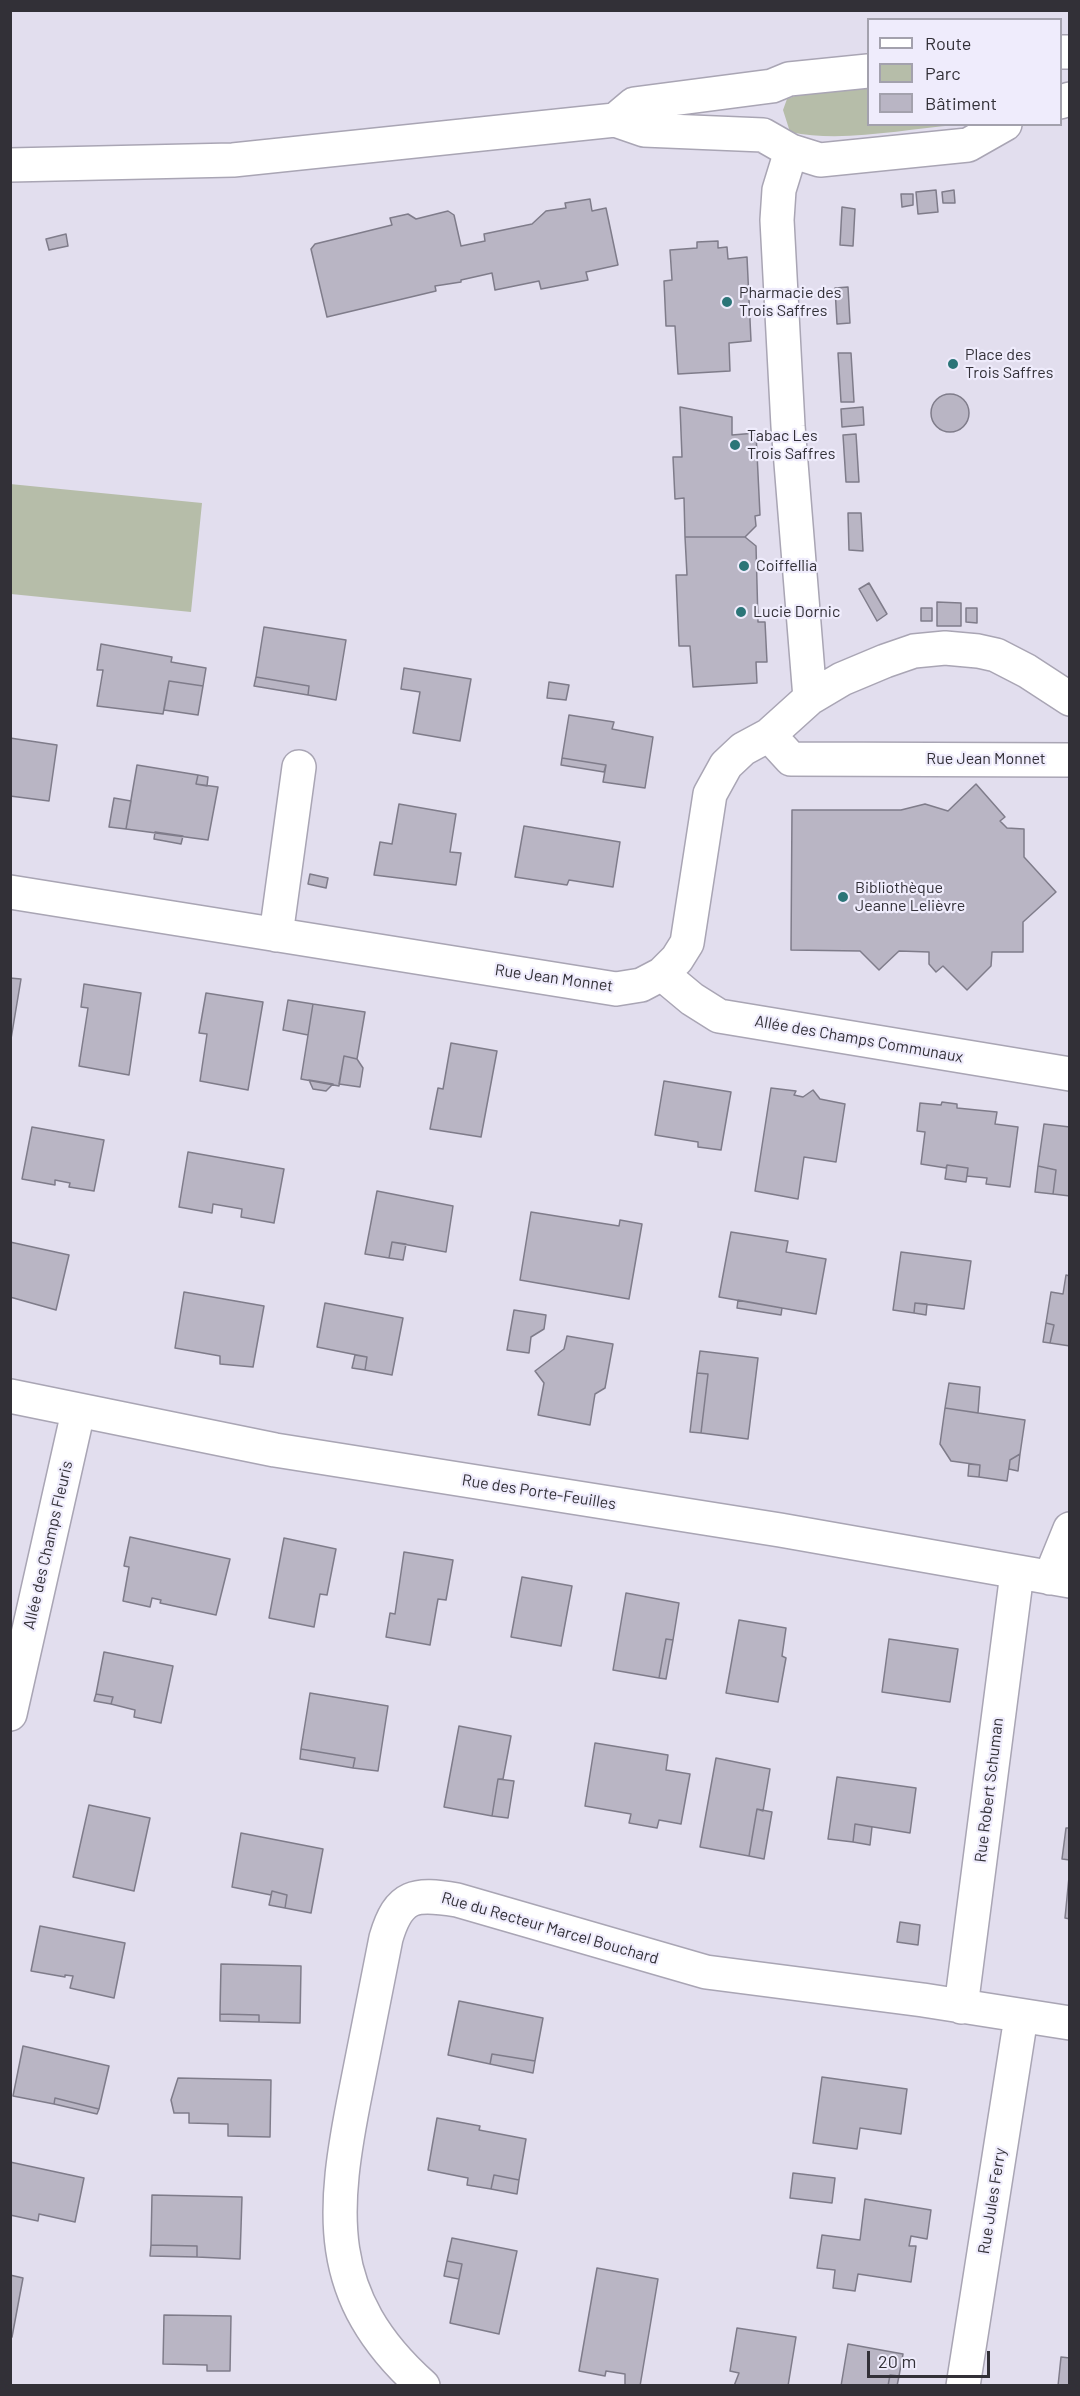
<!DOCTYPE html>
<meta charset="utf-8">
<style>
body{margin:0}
#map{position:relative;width:1080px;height:2396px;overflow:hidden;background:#e2deee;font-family:Barlow,sans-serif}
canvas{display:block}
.frame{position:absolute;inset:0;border:12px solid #323037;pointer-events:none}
.legend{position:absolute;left:867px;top:18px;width:195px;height:108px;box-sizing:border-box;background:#efecfc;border:2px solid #a3a1ad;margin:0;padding:8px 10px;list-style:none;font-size:18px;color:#323037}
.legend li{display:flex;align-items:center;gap:12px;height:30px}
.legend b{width:30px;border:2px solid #a3a1ad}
.scale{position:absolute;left:867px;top:2351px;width:123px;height:27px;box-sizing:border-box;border:3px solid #323037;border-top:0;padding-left:8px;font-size:18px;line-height:21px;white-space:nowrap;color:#323037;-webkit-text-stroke:4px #efecfc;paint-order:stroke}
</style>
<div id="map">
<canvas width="1080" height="2396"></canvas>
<div class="frame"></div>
<ul class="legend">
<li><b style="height:8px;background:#fff"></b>Route</li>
<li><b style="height:16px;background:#b6bda9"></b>Parc</li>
<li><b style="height:16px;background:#b9b5c4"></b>Bâtiment</li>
</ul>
<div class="scale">20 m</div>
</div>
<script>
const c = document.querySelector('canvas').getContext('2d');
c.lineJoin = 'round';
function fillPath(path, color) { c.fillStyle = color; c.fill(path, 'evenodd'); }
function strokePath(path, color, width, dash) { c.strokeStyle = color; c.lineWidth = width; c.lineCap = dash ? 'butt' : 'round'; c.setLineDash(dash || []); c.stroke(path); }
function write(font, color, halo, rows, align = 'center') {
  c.font = font + ' Barlow,sans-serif'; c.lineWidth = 4.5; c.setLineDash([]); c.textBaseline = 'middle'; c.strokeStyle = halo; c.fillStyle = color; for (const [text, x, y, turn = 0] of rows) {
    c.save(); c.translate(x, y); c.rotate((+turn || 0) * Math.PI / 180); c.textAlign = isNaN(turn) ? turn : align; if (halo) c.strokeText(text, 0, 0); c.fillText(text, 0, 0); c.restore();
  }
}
fillPath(new Path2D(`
 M868 84V124L957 125C903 129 843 143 790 132L783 110 787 99 808 91Z
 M10 484 202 503 191 612 11 594Z`), '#b6bda9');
const building = new Path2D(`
 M936 190 938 212 918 214 916 192Z
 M954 190 955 203H943L942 192Z
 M901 194H913V205L902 207Z
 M590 199 592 211 606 208 618 265 586 272 588 280 541 289 539 281 495 290 492 273 461 280V282L435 286 436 291 327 317 311 249 315 244 392 225 390 218 408 214 416 219 448 211 454 215 461 246 485 241 484 234 532 224 546 211 566 208 565 203Z
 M842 207 855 209 853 246 840 245Z
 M66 234 68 246 49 250 46 239Z
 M718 241V248L727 247 728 259 747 257 751 341 729 343 730 371 678 374 675 326H666L664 281 672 280 670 250 697 248V242Z
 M848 287 850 323 837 324 835 288Z
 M838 353H851L854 402H841Z
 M931 413a19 19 0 1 1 38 0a19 19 0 1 1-38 0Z
 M680 407 732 417V435L756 433 760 515 755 516 756 526 745 537H685L684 498 675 499 673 457H682Z
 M863 407 864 425 842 427 841 409Z
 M856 434 859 482H846L843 435Z
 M848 513H861L863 551 849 550Z
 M685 537H745L756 546 758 622H765L767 662H756L757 683 693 687 690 646H679L676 575H687Z
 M869 583 887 614 877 621 859 589Z
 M937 602 961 603V626H937Z
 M921 608H932V621H921Z
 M966 608H977V623L966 622Z
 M264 627 346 640 336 700 308 695 309 686 256 677Z
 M101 644 172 657 171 662 206 668 203 686 169 681 163 714 97 706 103 670H97Z
 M404 668 471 679 460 741 413 733 420 692 401 689Z
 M256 677 309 686 308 695 254 686Z
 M169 681 203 686 198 715 164 710Z
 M549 682 569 685 566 700 547 698Z
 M569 715 614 722 612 729 653 737 645 788 603 782 606 765 562 758Z
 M10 738 57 745 49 801 10 796Z
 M562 758 606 765 604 772 561 765Z
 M137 765 198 775 196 784 218 787 208 840 126 829Z
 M198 775 208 777 207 786 196 784Z
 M976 784 1005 817 1000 821 1007 828 1024 829V857L1056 892 1023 922V952H992L991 966 967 990 943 966 936 972 929 964V952L899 951 879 970 860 951 791 950 792 810H901L925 804 948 811Z
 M114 798 131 801 126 829 109 827Z
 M399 804 456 814 450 852 461 853 456 885 374 875 380 842 392 844Z
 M524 826 620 842 613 887 569 880 567 885 515 877Z
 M155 832 183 836 181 844 154 839Z
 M310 874 328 878 326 888 308 884Z
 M10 978 21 979 10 1045Z
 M84 984 141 993 129 1075 79 1066 88 1008 81 1007Z
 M206 993 263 1002 248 1090 200 1081 207 1034 199 1033Z
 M288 1000 313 1004 308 1035 283 1030Z
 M313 1004 365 1012 357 1059 344 1056 339 1086 301 1079Z
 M451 1043 497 1051 481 1137 430 1129 438 1088 443 1089Z
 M344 1056 357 1059 363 1068 360 1087 339 1084Z
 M309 1080 333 1084 326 1091 313 1089Z
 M664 1081 731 1092 721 1150 698 1147V1142L655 1135Z
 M771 1088 796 1091 794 1095 803 1097 813 1090 820 1099 845 1104 836 1162 804 1157 798 1199 755 1191Z
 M942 1102 957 1104V1108L997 1112 995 1124 1018 1127 1010 1187 986 1184 987 1178 967 1176 968 1168 947 1165 946 1168 921 1164 925 1132 917 1131 920 1103 941 1105Z
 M1044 1124 1070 1127V1196L1053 1194 1056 1170 1038 1166Z
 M32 1127 104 1140 94 1191 69 1187 70 1183 55 1180V1185L22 1179Z
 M188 1152 284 1169 274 1223 241 1217 242 1209 213 1204 212 1213 179 1207Z
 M947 1165 968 1168 966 1182 945 1179Z
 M1038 1166 1056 1170 1053 1194 1035 1192Z
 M377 1191 453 1206 446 1252 392 1242 389 1258 365 1254Z
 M531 1212 619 1226 620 1220 642 1224 629 1299 520 1280Z
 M731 1232 788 1241 786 1252 826 1259 816 1314 719 1297Z
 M10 1242 69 1255 56 1310 10 1297Z
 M392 1242 406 1244 403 1260 389 1258Z
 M901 1252 971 1261 964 1309 915 1303 914 1313 893 1310Z
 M1066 1275 1070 1276V1346L1050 1343 1054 1325 1046 1323 1051 1292 1063 1294Z
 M184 1292 264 1306 253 1367 220 1364V1356L175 1348Z
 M738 1300 782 1308 781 1315 737 1308Z
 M325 1303 403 1318 392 1375 365 1370 367 1357 317 1347Z
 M915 1303 927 1304 926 1315 914 1313Z
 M514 1310 546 1315 544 1329 531 1337 529 1353 507 1350Z
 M1046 1323 1054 1325 1050 1343 1043 1342Z
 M567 1336 613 1344 605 1388 595 1394 590 1425 538 1415 544 1383 535 1371 564 1349Z
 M700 1351 758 1358 748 1439 701 1433 708 1374 697 1373Z
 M355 1355 367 1357 365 1370 352 1368Z
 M697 1373 708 1374 701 1433 690 1432Z
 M949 1383 980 1387 978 1413 945 1408Z
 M945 1408 1025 1420 1020 1454 1010 1460 1007 1481 979 1477 980 1465 951 1461 940 1444Z
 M1020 1454 1018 1471 1009 1469 1010 1460Z
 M969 1464 980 1465 979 1477 968 1476Z
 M130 1537 230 1559 216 1615 160 1603 161 1600 152 1598 150 1607 123 1601 129 1567 124 1566Z
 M284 1538 336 1549 327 1595 320 1594 314 1627 269 1618Z
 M404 1552 453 1560 446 1600 438 1599 430 1645 386 1637 390 1613 395 1614Z
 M522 1577 572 1586 561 1646 511 1637Z
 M626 1593 679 1603 673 1640 666 1639 659 1678 613 1670Z
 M739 1620 786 1628 782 1656 786 1658 778 1702 726 1693Z
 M666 1639 673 1640 666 1679 659 1678Z
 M889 1639 958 1649 950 1702 882 1692Z
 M104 1652 173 1666 161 1723 134 1717 135 1710 111 1704 113 1697 96 1694Z
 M310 1693 388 1706 378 1771 353 1768 355 1758 301 1749Z
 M96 1694 113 1697 111 1704 94 1701Z
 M459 1726 511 1736 503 1779H498L492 1816 444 1807Z
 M595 1743 668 1755 666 1770 690 1774 681 1824 659 1820 657 1828 629 1823 631 1814 585 1806Z
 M301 1749 355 1758 353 1768 300 1759Z
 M716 1758 770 1769 763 1811 757 1809 749 1856 700 1847Z
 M837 1777 916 1788 910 1833 855 1824 853 1842 828 1839Z
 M498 1779 514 1781 508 1818 492 1816Z
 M89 1805 150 1818 134 1891 73 1877Z
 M757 1809 772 1812 764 1859 749 1856Z
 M855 1824 872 1827 870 1845 853 1842Z
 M1066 1828H1070V1860L1062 1859Z
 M241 1833 323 1849 311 1913 285 1908 287 1895 272 1891 271 1895 232 1887Z
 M1069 1877H1070V1919L1065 1918Z
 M272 1891 287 1895 285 1908 269 1905Z
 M900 1922 920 1925 918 1945 897 1942Z
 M40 1926 125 1943 114 1998 70 1988 73 1976 65 1975V1977L31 1971Z
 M221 1964 301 1966 300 2023 259 2022V2015L220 2014Z
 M459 2001 543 2018 535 2061 492 2054 490 2064 448 2055Z
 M220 2014 259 2015V2022L220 2021Z
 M23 2046 109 2066 99 2109 55 2098 54 2104 13 2096Z
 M492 2054 535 2061 533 2073 490 2064Z
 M822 2077 907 2089 901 2134 860 2128 857 2149 813 2143Z
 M178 2078 271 2080 270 2137 228 2136V2124L189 2123V2113H174L171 2100Z
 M55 2098 99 2109 97 2114 54 2104Z
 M437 2118 480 2126 479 2130 526 2139 519 2180 494 2175 491 2189 467 2185 468 2178 428 2170Z
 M10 2162 84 2178 75 2222 39 2214 38 2221 10 2215Z
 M793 2173 835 2178 832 2203 790 2198Z
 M494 2175 519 2180 517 2194 491 2189Z
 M152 2195 242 2197 240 2259 197 2257V2246L151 2245Z
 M865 2199 931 2210 927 2239 911 2236 909 2246H916L911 2282 858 2274 855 2291 833 2288 835 2270 817 2268 822 2235 860 2240Z
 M452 2238 517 2251 499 2334 450 2323 462 2264 447 2261Z
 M151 2245 197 2246V2257L150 2256Z
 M447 2261 462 2264 459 2279 444 2276Z
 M597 2268 658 2279 640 2386H625V2374L606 2371 605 2376 579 2371Z
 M10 2275 23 2278 12 2337H10Z
 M164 2315 231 2316 230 2371H207V2365L163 2364Z
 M737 2328 796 2337 788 2386H734L739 2373 730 2371Z
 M848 2344 903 2354 899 2376 890 2375 888 2386H841Z
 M1061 2357 1070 2358V2386H1058Z
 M890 2375 899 2376 897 2386H888Z`);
fillPath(building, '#b9b5c4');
strokePath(building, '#7f7c8a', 1.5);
const minor = new Path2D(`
 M1060 52H1070
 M1060 102 1070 99
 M615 120 634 104 772 86 789 79 868 71
 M791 151 779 190 777 220 788 426 810 698
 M10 165 233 160 615 120 644 130 763 135 791 151 820 160 968 145 1005 124
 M769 735 791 759 1070 760
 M10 892 616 989 641 985 662 974 677 959 687 943 710 794 726 765 743 749 769 735 810 698 842 679 885 661 914 651 945 648 978 651 996 655 1027 671 1070 699
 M276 935 299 767
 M662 974 692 999 719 1016 1070 1074
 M10 1396 275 1450 780 1530 1070 1581
 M1050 1578 1070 1529
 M10 1714 78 1412
 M961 2007 1017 1573
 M423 2386C322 2296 332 2210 356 2090 366 2039 376 1988 386 1938 399 1894 415 1893 457 1900L706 1972 923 2000 1070 2023
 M963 2386 1021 2017`);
strokePath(minor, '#a9a5b4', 36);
strokePath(minor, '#fff', 33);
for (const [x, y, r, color] of [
 [727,302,6,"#2b7578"],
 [953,364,6,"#2b7578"],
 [735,445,6,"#2b7578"],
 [744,566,6,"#2b7578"],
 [741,612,6,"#2b7578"],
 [843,897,6,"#2b7578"]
]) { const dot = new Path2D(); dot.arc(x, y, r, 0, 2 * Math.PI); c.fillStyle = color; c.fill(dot); strokePath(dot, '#efecfc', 2); }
write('16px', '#323037', '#efecfc', [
 ["Pharmacie des",739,293],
 ["Trois Saffres",739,311],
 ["Place des",965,355],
 ["Trois Saffres",965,373],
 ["Tabac Les",747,436],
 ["Trois Saffres",747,454],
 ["Coiffellia",756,566],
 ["Lucie Dornic",753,612],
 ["Bibliothèque",855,888],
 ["Jeanne Lelièvre",855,906]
], 'left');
write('16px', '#323037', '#efecfc', [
 ["Rue Jean Monnet",986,759],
 ["Rue Jean Monnet",554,978,8],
 ["Allée des Champs Communaux",859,1039,10],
 ["Rue des Porte-Feuilles",539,1492,9],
 ["Allée des Champs Fleuris",48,1545,-77],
 ["Rue Robert Schuman",989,1790,-83],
 ["Rue du Recteur Marcel Bouchard",550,1928,16],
 ["Rue Jules Ferry",992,2201,-81]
]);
</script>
